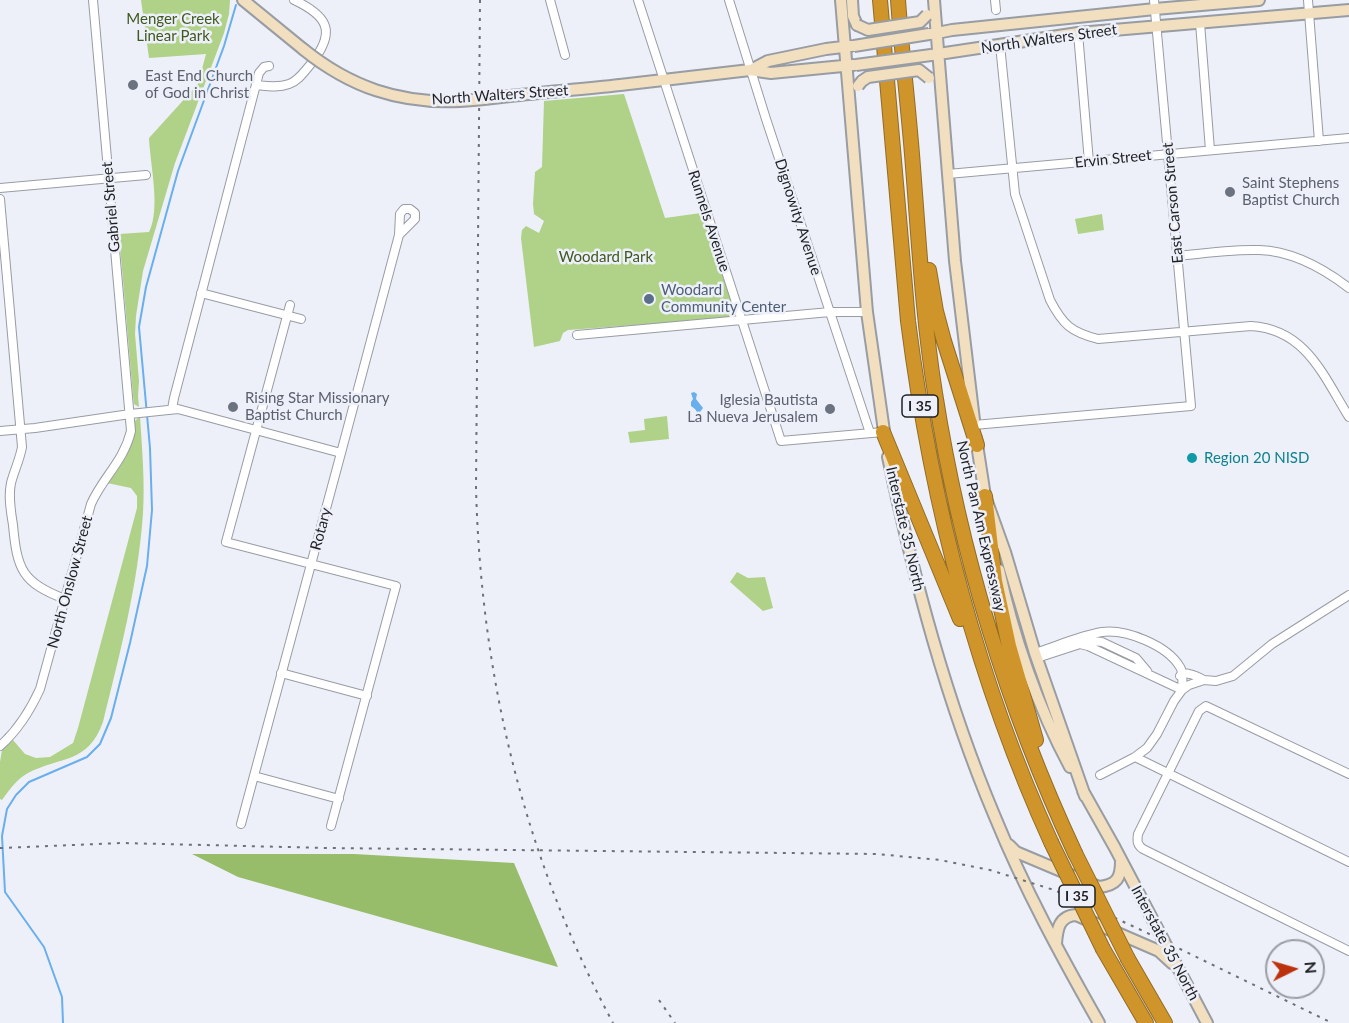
<!DOCTYPE html>
<style>
body{margin:0}
#map{position:relative;width:1349px;height:1023px;overflow:hidden;background:#edf0f9;font-family:Lato,sans-serif}
canvas{display:block}
.north{position:absolute;left:1265px;top:939px;width:60px;height:60px;box-sizing:border-box;background:#edf0f9;border:2px solid #9b9da3;border-radius:50%;rotate:85deg;font-size:16px;font-weight:700;line-height:24px;text-align:center;color:#1f2023}
.north::after{content:'';display:block;margin:auto;width:21px;height:27px;background:#bc320d;clip-path:polygon(50% 0,100% 100%,50% 72%,0 100%)}
</style>
<div id="map">
<canvas width="1349" height="1023"></canvas>
<div class="north">N</div>
</div>
<script>
const c = document.querySelector('canvas').getContext('2d');
c.lineJoin = 'round';
function fillPath(path, color) { c.fillStyle = color; c.fill(path, 'evenodd'); }
function strokePath(path, color, width, dash) { c.strokeStyle = color; c.lineWidth = width; c.lineCap = dash ? 'butt' : 'round'; c.setLineDash(dash || []); c.stroke(path); }
function write(font, color, halo, rows, align = 'center') {
  c.font = font + ' Lato,sans-serif'; c.lineWidth = 5; c.setLineDash([]); c.textBaseline = 'middle'; c.strokeStyle = halo; c.fillStyle = color; for (const [text, x, y, turn = 0] of rows) {
    c.save(); c.translate(x, y); c.rotate((+turn || 0) * Math.PI / 180); c.textAlign = isNaN(turn) ? turn : align; if (halo) c.strokeText(text, 0, 0); c.fillText(text, 0, 0); c.restore();
  }
}
fillPath(new Path2D(`
 M141 0H230L229 14 224 33 175 163 143 271 136 316 135 334 139 381 138 396 139 407 134 404 133 395 119 234 149 232C161 209 150 164 149 138L198 84 206 54 149 58Z
 M624 94 665 218 701 213 735 312V315L731 318 568 330 563 333 560 341 534 347 521 238 522 230 526 226 539 233 544 221 534 214 533 204 535 172 542 167 544 101Z
 M1102 214 1104 230 1078 234 1075 219Z
 M140 416C142 449 145 481 143 513 138 585 120 653 103 722 88 764 61 756 28 773 17 779 9 790 2 800L0 799V762L2 750 13 740 25 754 36 758 50 757 73 743 78 728 137 508V496L131 488 107 483C123 463 134 448 135 421Z
 M667 416 669 439 630 443 628 432 645 430 644 419Z
 M737 572 748 578 765 577 773 608 763 611 730 582Z`), '#afd188');
fillPath(new Path2D(`
 M192 854H354L514 863 558 967 238 877Z`), '#97bc6a');
fillPath(new Path2D(`
 M694 392 697 394 696 399 703 408 700 412H697L695 409 691 406V402L693 399 691 393Z`), '#69aeed');
strokePath(new Path2D(`
 M63 1023 62 997 44 947 5 892 2 836 7 809 16 795 29 782 87 757 100 744 111 718 130 643 147 566 152 510 150 448 139 327 146 287 178 171 224 46 236 5`), '#69aeed', 2);
const minor = new Path2D(`
 M550 0 565 55
 M638 0 781 441 883 432
 M729 0 766 119 870 433
 M995 0 996 10
 M1308 0 1319 141
 M1200 23 1210 150
 M1078 33 1089 162
 M1000 45 1015 194 1050 300C1063 325 1071 332 1098 339L1251 326C1306 329 1324 377 1349 417
 M256 85C267 86 278 88 289 84 298 81 304 72 310 65 336 33 330 17 294 0
 M948 174 1349 138
 M0 188 146 175
 M0 199 22 447C20 459 14 471 11 483 8 497 11 512 13 525 17 569 22 583 65 599
 M1178 256C1204 253 1234 249 1259 250 1292 251 1323 268 1349 288
 M201 293 301 319
 M290 305 226 542 396 586 331 826
 M577 335 830 312H867
 M172 409 174 398 259 73 264 67 269 66
 M974 425 1191 406 1154 0
 M0 431 35 428 130 414 178 409 341 453
 M1081 643 1093 641 1102 642 1136 658 1147 671
 M1035 653C1057 646 1079 636 1102 632 1126 629 1167 645 1180 667 1184 673 1182 683 1182 690L1088 646 1080 644 1037 658
 M281 673 367 696
 M1180 676 1182 673C1191 673 1197 676 1204 680
 M0 746C18 730 30 711 40 689L91 504C103 477 124 461 131 431L93 0
 M1135 757 1349 862
 M1349 774 1206 706 1199 711 1138 834C1137 841 1137 845 1143 849L1349 951
 M1100 775 1135 757 1147 748 1157 734 1174 701 1182 690 1189 685 1204 680 1216 681 1233 676 1272 644 1349 595
 M254 776 339 799
 M241 824 341 453 399 235 400 214 404 209H410L415 213V219L399 235`);
const secondary = new Path2D(`
 M243 0 303 49
 M841 0 867 312 885 438
 M852 0 853 16 857 25
 M934 0 955 261 974 420
 M932 34 952 30 1155 9 1259 0
 M932 55 1078 33 1349 10
 M751 70 768 61 826 49 851 46
 M620 85 750 70 771 73 853 65
 M976 438 985 496 1005 552 1035 653 1085 796
 M888 457C914 579 946 701 995 817 1024 888 1061 956 1099 1023
 M999 570C1013 635 1038 708 1070 767
 M1083 791 1115 848 1207 1023
 M1009 845 1016 852 1099 887C1117 885 1121 878 1121 861
 M1056 944C1057 929 1059 916 1076 915L1159 951 1172 963`);
const motorway = new Path2D(`
 M880 0 908 321C931 501 976 677 1051 842
 M898 0C902 56 909 112 913 167 919 243 923 318 935 393 960 552 1007 707 1075 853
 M929 270 936 311 944 341 977 445
 M883 432 960 619
 M985 496 995 581 1009 646 1036 740
 M1103 949 1146 1023
 M1128 959 1165 1023`);
strokePath(minor, '#989ca3', 10);
strokePath(secondary, '#989ca3', 14);
strokePath(motorway, '#916c28', 16);
strokePath(minor, '#fff', 8);
strokePath(secondary, '#f1dfbf', 10);
strokePath(motorway, '#cf952a', 14);
strokePath(new Path2D(`
 M480 0 476 488C481 677 524 857 613 1023
 M0 848 121 843 328 848 877 854 940 860 990 870 1054 890 1139 929 1332 1023
 M659 1000 675 1023`), '#6f7076', 2, [3, 6]);
const secondaryBridge = new Path2D(`
 M857 25 868 30 920 22 927 15
 M854 46 929 34
 M303 49C350 87 399 104 460 101 477 100 494 98 510 96 547 92 584 89 620 85
 M856 65 931 55
 M858 86 862 81 868 77 919 70 929 78`);
const motorwayBridge = new Path2D(`
 M1051 842 1103 949
 M1075 853 1128 959`);
strokePath(secondaryBridge, '#989ca3', 14, []);
strokePath(motorwayBridge, '#916c28', 16, []);
strokePath(secondaryBridge, '#f1dfbf', 10);
strokePath(motorwayBridge, '#cf952a', 14);
for (const [x, y, r, color] of [
 [133,85,6,"#6b7280"],
 [1230,192,6,"#6b7280"],
 [649,299,6,"#5c6f8a"],
 [233,407,6,"#6b7280"],
 [830,409,6,"#6b7280"],
 [1192,458,6,"#0f9aa8"]
]) { const dot = new Path2D(); dot.arc(x, y, r, 0, 2 * Math.PI); c.fillStyle = color; c.fill(dot); strokePath(dot, '#edf0f9', 2); }
for (const [x, y, w] of [
 [920,406,36],
 [1077,896,36]
]) { const box = new Path2D(); box.roundRect(x - w / 2, y - 11, w, 22, 4.5); c.fillStyle = '#edf0f9'; c.fill(box); strokePath(box, '#1f2023', 1.5); }
write('bold 14px', '#1f2023', null, [
 ["I 35",920,406],
 ["I 35",1077,896]
]);
write('15px', '#40581f', '#edf0f9', [
 ["Menger Creek",173,19],
 ["Linear Park",173,36],
 ["Woodard Park",606,257]
]);
write('15px', '#1f2023', '#edf0f9', [
 ["North Walters Street",1049,39,-8],
 ["North Walters Street",500,95,-4],
 ["Ervin Street",1113,159,-6],
 ["East Carson Street",1173,203,-95],
 ["Gabriel Street",111,207,-95],
 ["Dignowity Avenue",798,217,72],
 ["Runnels Avenue",709,221,72],
 ["North Pan Am Expressway",981,526,77],
 ["Rotary",321,529,-75],
 ["Interstate 35 North",905,529,77],
 ["North Onslow Street",70,582,-75],
 ["Interstate 35 North",1165,943,62]
]);
write('15px', '#5b616d', '#edf0f9', [
 ["East End Church",145,76],
 ["of God in Christ",145,93],
 ["Saint Stephens",1242,183],
 ["Baptist Church",1242,200],
 ["Rising Star Missionary",245,398],
 ["Baptist Church",245,415],
 ["Iglesia Bautista",818,400,"right"],
 ["La Nueva Jerusalem",818,417,"right"]
], 'left');
write('15px', '#4e5e75', '#edf0f9', [
 ["Woodard",661,290],
 ["Community Center",661,307]
], 'left');
write('15px', '#0d838f', '#edf0f9', [
 ["Region 20 NISD",1204,458]
], 'left');
</script>
